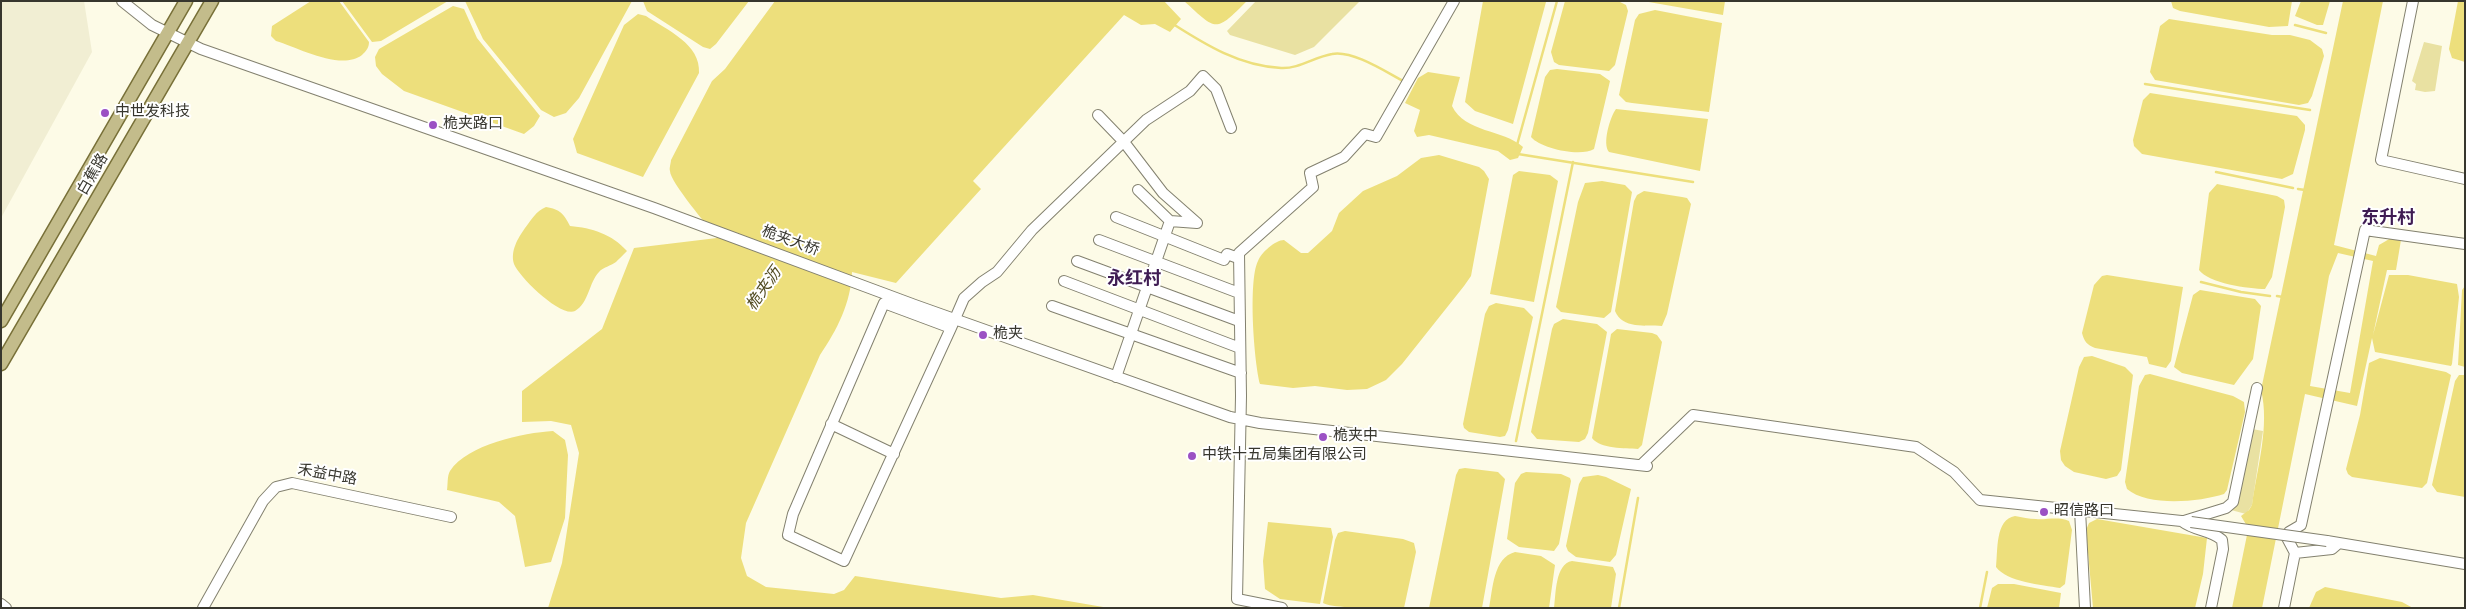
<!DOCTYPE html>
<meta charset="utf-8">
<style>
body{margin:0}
#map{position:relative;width:2466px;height:609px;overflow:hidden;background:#fdfbe7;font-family:Spectral,serif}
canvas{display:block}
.frame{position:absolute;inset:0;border:2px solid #37362e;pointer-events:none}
</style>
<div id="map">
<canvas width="2466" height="609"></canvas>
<div class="frame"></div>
</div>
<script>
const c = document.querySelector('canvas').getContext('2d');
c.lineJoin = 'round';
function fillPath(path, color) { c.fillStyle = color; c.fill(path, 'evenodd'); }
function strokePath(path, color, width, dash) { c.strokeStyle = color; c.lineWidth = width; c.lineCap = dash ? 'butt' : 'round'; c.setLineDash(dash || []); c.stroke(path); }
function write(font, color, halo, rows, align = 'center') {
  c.font = font + ' Spectral,"Noto Sans SC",serif'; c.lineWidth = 4; c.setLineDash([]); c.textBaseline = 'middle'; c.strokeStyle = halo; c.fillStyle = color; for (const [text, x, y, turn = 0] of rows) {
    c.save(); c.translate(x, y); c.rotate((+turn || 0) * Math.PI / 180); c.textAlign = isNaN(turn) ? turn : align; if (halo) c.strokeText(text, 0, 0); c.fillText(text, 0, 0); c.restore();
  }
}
fillPath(new Path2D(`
 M1 1H84L92 52 1 218Z`), '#f1eed3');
fillPath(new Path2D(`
 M1256 1H1360L1314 47 1295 55 1230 35 1227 31Z
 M2424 42 2442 46 2435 91 2425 92 2415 90 2416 84 2412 81Z
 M2252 429 2263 431 2252 505 2246 514 2231 510 2236 504Z`), '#e9e1a2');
fillPath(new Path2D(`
 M311 1H339L369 42C369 48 366 51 362 55 341 71 299 48 276 41L271 36 272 26Z
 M342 1H448L381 41 372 42Z
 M465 1H632L579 98 566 113 554 117 541 110 483 39Z
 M643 1H749L716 44 710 49 703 47 647 11Z
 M775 1H1164L1181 19 1170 32 1155 24 1141 25 1124 15 973 181 981 189 896 283 852 272C851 303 837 330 820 355L746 523 741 558 747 576 766 587 834 594 844 590 855 576 1001 598 1033 595 1109 608H548L562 563 579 453 571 425 551 421 522 422V391L602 329 634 248 717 238C708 226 670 182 670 171 669 168 671 163 671 160L712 81 725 69Z
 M1184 1H1247C1215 33 1217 31 1184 1Z
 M1483 1 1546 2 1513 124 1475 111 1465 102Z
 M1565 1H1618L1626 5 1628 11 1615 65 1609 71 1559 65 1554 62 1551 52Z
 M1643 1H1725L1723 15Z
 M2171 1H2292L2288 26 2269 27 2180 11 2173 8Z
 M2301 1H2330L2323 25H2317L2295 16Z
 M2343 1H2383L2334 245 2376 256 2379 245 2391 238 2401 240 2396 270H2387L2373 335 2389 275H2408L2457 284 2459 297 2452 364 2451 366 2375 352 2372 338 2357 406 2305 394 2262 608H2232L2247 535V526L2241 516 2249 510 2252 505C2257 468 2270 426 2261 390ZM2338 253 2373 261 2350 393 2310 386 2329 276Z
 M2458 1H2465V62L2452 58 2449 49Z
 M453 6 464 9 477 38 540 116 534 126 524 134 404 91 382 74 376 66 375 57 379 49Z
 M1655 10 1722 23 1709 112 1632 103 1626 102 1619 95 1635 20 1639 14Z
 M638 14 646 16C667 30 701 44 699 73L643 177 577 153 573 139 624 25Z
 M2169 19 2272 35H2290L2310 40 2322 49 2324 56 2312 96 2308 103 2299 105 2155 80 2150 72 2160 26Z
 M1557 69 1600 74 1610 81 1594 149C1581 157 1541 149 1531 137L1545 77 1550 70Z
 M1428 72 1460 77 1452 106C1465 133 1503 129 1523 147L1518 158 1510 160 1498 151 1429 135 1417 137 1414 131 1420 110 1405 103 1418 78Z
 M2150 93 2297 116 2305 125V130L2293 174 2282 179 2142 154 2134 146 2133 140 2143 100Z
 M1616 109 1708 119 1700 171 1609 152C1602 144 1610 117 1616 109Z
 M1439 155 1479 167 1484 171 1489 179 1471 276 1464 286 1402 364 1386 380 1367 389 1347 390 1315 386 1293 388 1260 384C1254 361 1248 281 1258 261 1261 253 1275 240 1284 240L1301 253H1308L1332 231 1339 213 1363 191 1397 176 1421 158Z
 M1519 171 1550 175 1558 181 1534 302 1490 294 1513 175Z
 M1602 181 1625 185 1632 192 1611 312 1604 318 1561 312 1556 307 1578 202 1585 183Z
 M2217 184 2277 196 2284 200 2285 207 2272 277 2265 289C2249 289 2208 283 2199 270L2209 193Z
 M1644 191 1682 197 1687 198 1691 204 1667 314 1662 326C1646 325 1622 329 1615 311L1634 201 1637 195Z
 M546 207C560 209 564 214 570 226 592 228 612 234 627 251 623 255 619 259 616 262 611 266 603 267 599 272 589 282 589 303 575 311 561 318 519 277 514 264 510 251 518 238 525 228 532 219 536 211 546 207Z
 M2107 275 2183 287 2171 361 2166 368 2149 364 2147 357 2095 348C2087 345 2084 341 2082 333L2094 285 2102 276Z
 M2465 286V367L2458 365 2462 290Z
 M2200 290 2255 299 2261 306 2253 359 2234 385 2182 373 2174 367 2193 295Z
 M1496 303 1524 308 1533 317 1508 430 1505 436 1500 437 1469 432 1464 428 1463 424 1485 314 1489 306Z
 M1563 319 1597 324 1607 332 1588 433 1585 439 1579 442 1537 439 1531 432 1552 329 1554 324Z
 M1617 329 1652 333 1657 335 1662 342 1642 445 1638 449C1625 448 1600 449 1592 438L1610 340 1611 334Z
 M2092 356 2125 367 2133 375 2121 470 2117 476 2106 479 2074 472 2065 466 2061 460 2060 451 2079 367 2084 357Z
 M2380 358 2446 372 2451 375 2427 483 2422 488 2352 477 2348 474 2346 469 2360 415 2369 363Z
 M2150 374 2233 396 2244 402 2245 412 2227 490 2224 494C2199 502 2148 507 2127 489L2125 482 2139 386 2145 375Z
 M2459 375H2465V497L2437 492 2432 485 2455 381Z
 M553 431 565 440 568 455 565 518 551 562 525 567 515 516 499 502 447 490C448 484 447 476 450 471 468 444 523 433 553 431Z
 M1465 468 1498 472 1505 479 1482 608H1429L1456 475 1459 469Z
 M1526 472 1561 474 1570 478 1571 481 1559 544 1554 551 1519 547 1507 539 1515 483 1521 474Z
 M1598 475 1606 477 1631 489 1616 555 1610 562 1576 557 1568 551 1566 546 1579 484 1583 477Z
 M2015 516C2022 517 2029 519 2036 519 2047 520 2058 516 2069 521L2072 530 2065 584 2060 588C2042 585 2007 582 1996 567 1998 551 1995 519 2015 516Z
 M2097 519 2207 538 2203 574 2195 608H2093L2086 530 2089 523Z
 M1268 522 1331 528 1333 537 1320 604 1280 599 1265 589 1263 561Z
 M1345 531 1403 539 1414 543 1416 552 1404 608C1388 608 1333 609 1323 603L1335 540 1338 533Z
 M1515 552 1541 556 1555 565 1549 608H1489C1493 589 1493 558 1515 552Z
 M1572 561 1613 567 1616 574 1611 608H1554C1556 594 1555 564 1572 561Z
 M1998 584H2014L2061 593 2059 608H1987L1992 588Z
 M2325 587 2402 602 2413 608H2309L2316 592Z`), '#eddf7c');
strokePath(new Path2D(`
 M1173 24C1206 45 1240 66 1281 68 1299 69 1314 57 1332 54 1353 50 1386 72 1405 82
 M2295 25 2326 33
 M2145 84 2310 110
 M1517 145 1557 1
 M1518 154 1693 182
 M2216 172 2293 188
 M2298 189 2305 190
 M2201 282 2241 292 2270 296
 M2277 296 2283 297
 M1516 441 1573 162
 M1619 608 1638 498
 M1980 608 1987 572`), '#eddf7c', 2.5);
const minor = new Path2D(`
 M122 1 152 25 201 49 654 208 915 305 1230 417 1260 423 1647 466
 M2413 1 2381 160 2465 179
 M1098 115 1124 142 1163 193 1197 223
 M1138 190 1170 221 1197 223
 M1116 217 1224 260 1227 254 1238 258
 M1099 240 1239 293
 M1077 261 1239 321
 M1064 281 1240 348
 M1052 306 1241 373
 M951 328 884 303 793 514 788 535 844 561C880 484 915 406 951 328L964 298 982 282 997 272 1032 230 1146 120 1190 91 1203 76 1216 89 1231 128
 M1116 377 1170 221
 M831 424 894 454
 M1641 465 1693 415 1916 447 1954 472 1980 500 2191 522
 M2080 510 2085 608
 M2184 521 2226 508 2233 502 2257 388
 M2183 522C2195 531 2211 530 2222 540L2223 549 2211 608
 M2327 541 2465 564
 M2295 553 2332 549 2339 543
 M1 604 6 608
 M203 608 263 501 276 487 292 483 451 517
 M1282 608 1237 599 1241 396 1239 253 1313 187 1310 173 1344 157 1365 134 1376 137 1454 1
 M2284 608 2295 553 2286 536 2289 532 2301 525 2365 230 2465 244`);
const major = new Path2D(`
 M1 321 186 1
 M1 364 212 1`);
strokePath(minor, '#83816f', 12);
strokePath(major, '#787038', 15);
strokePath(minor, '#fff', 10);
strokePath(major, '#c3bc8b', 12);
const minorBridge = new Path2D(`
 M2191 522 2327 541`);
strokePath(minorBridge, '#83816f', 12, []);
strokePath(minorBridge, '#fff', 10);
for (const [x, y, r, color] of [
 [105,113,5,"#9b51c4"],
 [433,125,5,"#9b51c4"],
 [983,335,5,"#9b51c4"],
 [1323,437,5,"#9b51c4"],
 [1192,456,5,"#9b51c4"],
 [2044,512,5,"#9b51c4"]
]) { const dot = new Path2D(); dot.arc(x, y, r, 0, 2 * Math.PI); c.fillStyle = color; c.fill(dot); strokePath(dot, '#fff', 2); }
write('15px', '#37362e', '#fff', [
 ["中世发科技",115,113],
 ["桅夹路口",443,125],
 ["桅夹",993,335],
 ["桅夹中",1333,437],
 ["中铁十五局集团有限公司",1202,456],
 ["昭信路口",2054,512]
], 'left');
write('15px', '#37362e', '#fff', [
 ["白蕉路",94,175,-60],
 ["桅夹大桥",790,242,20],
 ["禾益中路",327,476,10]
]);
write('italic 16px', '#514b21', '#fff', [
 ["桅夹沥",765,290,-55]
]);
write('bold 18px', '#3f1c53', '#fff', [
 ["东升村",2388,219],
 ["永红村",1134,280]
]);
</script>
